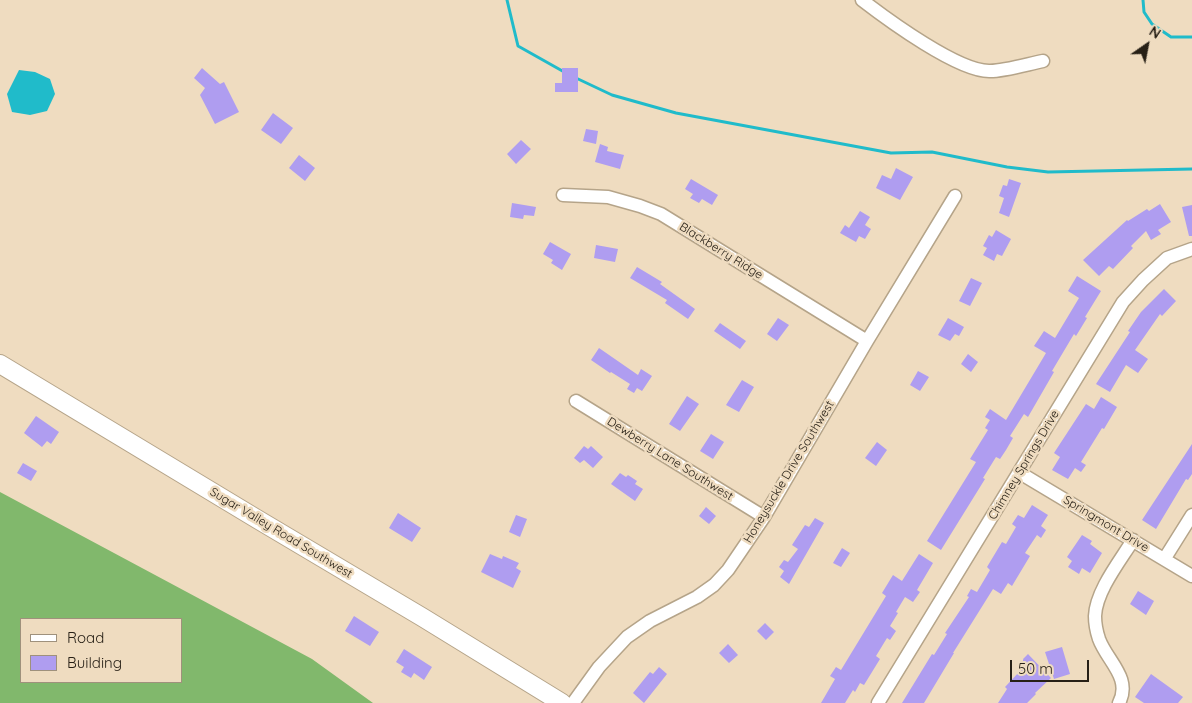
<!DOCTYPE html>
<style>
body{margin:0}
#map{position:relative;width:1192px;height:703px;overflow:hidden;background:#efdcc0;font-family:Quicksand,sans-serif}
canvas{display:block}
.legend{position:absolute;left:20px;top:618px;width:162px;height:65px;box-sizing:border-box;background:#efdcc0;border:1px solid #9f917c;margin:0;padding:6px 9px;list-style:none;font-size:15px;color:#272016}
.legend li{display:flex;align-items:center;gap:10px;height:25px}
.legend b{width:25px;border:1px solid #9f917c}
.north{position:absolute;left:1122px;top:20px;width:50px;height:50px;-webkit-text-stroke:4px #efdcc0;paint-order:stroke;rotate:33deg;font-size:14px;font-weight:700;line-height:20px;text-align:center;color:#272016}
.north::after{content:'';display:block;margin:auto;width:18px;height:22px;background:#272016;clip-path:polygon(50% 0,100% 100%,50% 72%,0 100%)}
.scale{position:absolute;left:1010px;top:660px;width:79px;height:22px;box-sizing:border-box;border:2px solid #272016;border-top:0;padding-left:6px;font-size:15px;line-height:18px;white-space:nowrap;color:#272016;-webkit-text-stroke:4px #efdcc0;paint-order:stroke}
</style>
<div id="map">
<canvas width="1192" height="703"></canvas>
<ul class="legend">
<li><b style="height:6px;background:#fff"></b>Road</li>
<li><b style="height:14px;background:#af9df0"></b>Building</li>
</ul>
<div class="north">N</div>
<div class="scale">50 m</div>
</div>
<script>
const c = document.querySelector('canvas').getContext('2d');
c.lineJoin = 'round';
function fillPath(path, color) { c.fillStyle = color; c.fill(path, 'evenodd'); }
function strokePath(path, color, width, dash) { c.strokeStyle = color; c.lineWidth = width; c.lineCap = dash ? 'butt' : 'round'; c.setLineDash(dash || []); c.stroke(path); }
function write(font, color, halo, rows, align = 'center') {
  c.font = font + ' Quicksand,sans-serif'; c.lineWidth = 5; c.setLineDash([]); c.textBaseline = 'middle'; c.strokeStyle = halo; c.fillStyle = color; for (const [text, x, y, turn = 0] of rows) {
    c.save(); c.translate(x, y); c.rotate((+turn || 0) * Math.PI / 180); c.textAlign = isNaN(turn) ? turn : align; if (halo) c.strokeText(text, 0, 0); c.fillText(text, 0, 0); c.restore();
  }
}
fillPath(new Path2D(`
 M0 492 312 659 373 703H0ZM21 619H181V682H21Z`), '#81b86c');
fillPath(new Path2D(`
 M19 70 35 72 50 79 55 94 47 111 30 115 12 112 7 94Z`), '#20bbca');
strokePath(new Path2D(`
 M507 0 518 46 566 73
 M1143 0 1144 12 1152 24 1171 37H1192
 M576 78 612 95 676 113 891 153 932 152 1007 167 1048 172 1192 169`), '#20bbca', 3);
fillPath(new Path2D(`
 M202 68 220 84 224 82 239 112 215 124 200 95 205 88 194 78Z
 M562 68H578V92H555V83H562Z
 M273 113 293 128 281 144 261 130Z
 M586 129 598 131 596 144 583 141Z
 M521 140 531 149 516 164 507 154Z
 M600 144 608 147 607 151 624 155 620 169 595 162Z
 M299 155 315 168 305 181 289 168Z
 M896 168 913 177 900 200 876 188 882 175 891 179Z
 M691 179 718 195 712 205 702 199 699 203 690 198 693 194 685 189Z
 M1009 179 1021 183 1009 217 999 213 1004 198 999 196 1003 185 1007 186Z
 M512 203 536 207 534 216 524 215 523 219 510 217Z
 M1160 204 1171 222 1158 230 1161 234 1151 240 1146 231 1131 246 1133 248 1113 269 1109 266 1099 276 1083 260 1127 220 1128 221 1147 209 1149 211Z
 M1192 205V236H1189L1182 207Z
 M860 211 870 217 865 225 871 229 865 239 859 236 856 242 840 233 845 225 849 228Z
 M996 230 1011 239 1002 256 997 254 994 261 983 255 987 248 983 246 989 235 992 237Z
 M550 242 571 254 562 270 551 263 553 260 543 254Z
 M596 245 618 249 615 262 594 258Z
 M637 267 662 282 660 284 695 309 688 319 665 303 667 300 630 278Z
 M1077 276 1101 291 1085 317 1087 318 1076 336 1074 334 1052 371 1054 372 1028 417 1024 414 1010 436 1013 438 1006 450 1000 459 996 457 983 478 985 479 941 550 927 541 976 462 970 459 988 430 985 428 990 420 985 417 990 409 1006 420 1046 353 1034 346 1044 331 1055 338 1079 298 1068 291Z
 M971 278 982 283 970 306 959 301Z
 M1164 289 1176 301 1162 316 1160 314 1135 350 1148 359 1138 373 1126 365 1110 392 1096 384 1130 332 1128 331 1141 312Z
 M778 318 789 325 777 341 767 334Z
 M948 318 964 327 959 336 955 334 950 341 938 335Z
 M720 323 746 341 740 349 714 331Z
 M599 348 638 375 641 369 652 376 642 391 637 388 634 393 627 389 630 384 611 372 610 373 591 360Z
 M968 354 978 362 971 372 961 364Z
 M918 371 929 377 920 391 910 385Z
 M742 380 754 387 739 412 726 405Z
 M687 396 699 404 680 431 669 424Z
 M1101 397 1117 407 1104 429 1102 428 1081 462 1086 465 1081 472 1075 468 1068 479 1052 470 1060 457 1054 453 1086 404 1094 409Z
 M36 416 59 432 51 444 47 441 42 447 24 433Z
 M711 434 724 442 713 459 700 451Z
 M877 442 887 450 876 466 865 458Z
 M1192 444V474L1188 480 1186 479 1156 529 1142 520Z
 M584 446 588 449 591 446 603 457 593 468 584 460 580 463 574 458Z
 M23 463 37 471 31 481 17 473Z
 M620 473 626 477 628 475 637 481 635 484 643 489 635 501 611 484Z
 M1032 505 1048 515 1041 526 1046 530 1041 538 1037 535 1025 553 1030 556 1012 586 1008 583 1001 594 993 589 953 653H954L924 703H902L932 654 934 655 947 634 945 633 969 597 967 596 971 589 977 592 990 570 987 567 1002 542 1006 544 1016 527 1012 524 1018 515 1024 518Z
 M706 507 716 516 709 524 699 516Z
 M398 513 421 528 412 542 389 528Z
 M516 515 527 519 520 537 509 532Z
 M815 518 824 523 789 584 780 577 784 571 779 567 784 560 788 562 798 549 792 545 805 525 809 527Z
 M1082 535 1092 541 1090 544 1102 553 1090 573 1082 568 1079 574 1068 567 1072 561 1067 557Z
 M842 548 850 553 841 567 833 563Z
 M490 554 502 559 503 556 519 563 516 568 521 571 513 588 481 572Z
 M919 554 933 563 917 590 920 592 913 602 905 597 896 612 898 613 890 626 896 631 890 640 887 638 876 656 880 659 864 685 860 683 855 692 853 690 845 703H821L835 679 830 676 836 667 841 670 886 596 882 593 893 575 902 581Z
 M1138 591 1154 601 1146 615 1130 604Z
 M354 616 379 632 370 646 345 631Z
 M765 623 774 632 766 640 757 631Z
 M728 644 738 655 729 663 719 653Z
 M1062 647 1070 674 1054 679 1045 652Z
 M404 649 432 667 424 680 414 673 411 678 401 672 404 667 396 662Z
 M1028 654 1051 678 1035 693 1036 694 1027 703H998L1007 689 1005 687 1020 671 1019 669 1025 664 1022 660Z
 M659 667 667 674 644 703 633 693 650 672 653 674Z
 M1151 674 1183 697 1178 703H1144L1135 697Z`), '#af9df0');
const street = new Path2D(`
 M862 0C888 20 959 72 990 71 1005 71 1028 64 1043 61
 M563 195 608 197 640 206 661 214 867 341
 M576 401 764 517
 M1020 473 1192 576
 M1165 558 1192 515
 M573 703 599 667 627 637 650 621 697 597 714 585 728 570 764 517 867 341 955 196
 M878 703 1123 302 1143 280 1167 258 1192 249
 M1119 703C1132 678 1107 661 1099 639 1097 633 1095 623 1095 616 1096 591 1120 561 1133 540`);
const secondary = new Path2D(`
 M0 364 257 519 422 617 562 703`);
strokePath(street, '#b5a489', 15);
strokePath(secondary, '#b5a489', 20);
strokePath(street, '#fff', 12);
strokePath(secondary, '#fff', 18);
write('12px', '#272016', '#efdcc0', [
 ["Blackberry Ridge",721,251,32],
 ["Dewberry Lane Southwest",670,459,32],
 ["Chimney Springs Drive",1024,465,-59],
 ["Honeysuckle Drive Southwest",789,472,-59],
 ["Springmont Drive",1106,524,31],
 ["Sugar Valley Road Southwest",281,533,31]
]);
</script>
